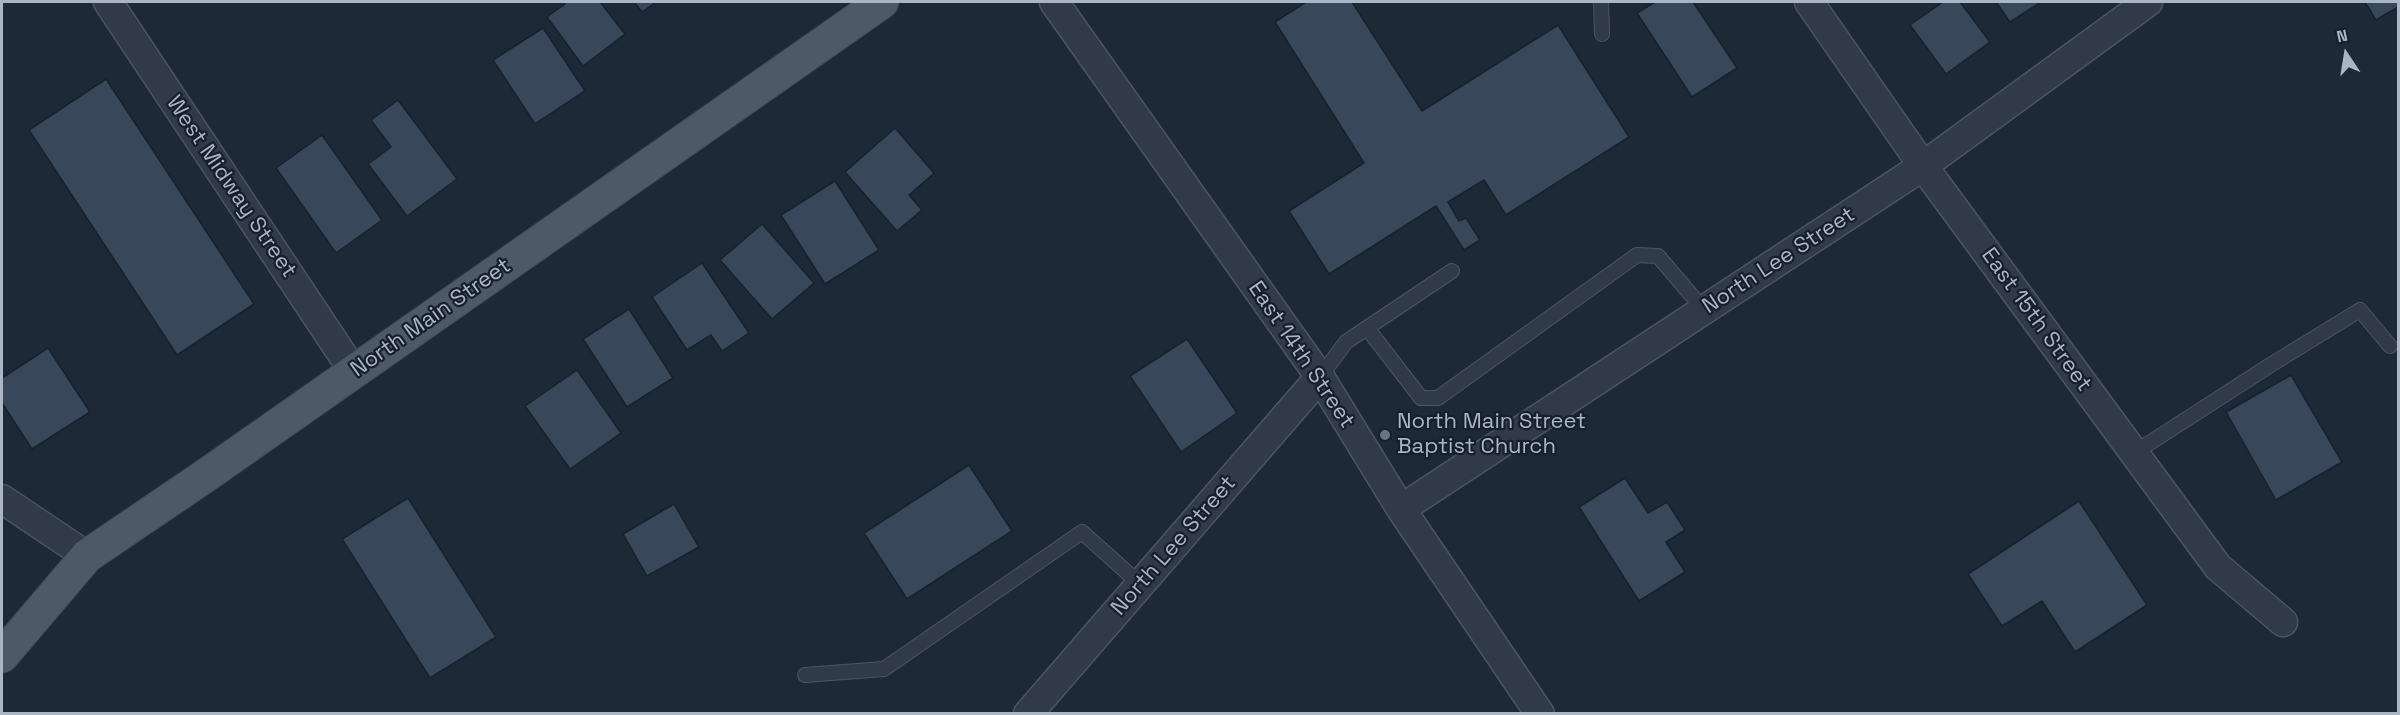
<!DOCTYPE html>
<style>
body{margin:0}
#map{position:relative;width:2400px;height:715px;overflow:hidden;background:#1d2937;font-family:"Space Grotesk",sans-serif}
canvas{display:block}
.frame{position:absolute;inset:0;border:3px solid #aab5c6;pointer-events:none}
.north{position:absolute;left:2316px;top:24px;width:60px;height:60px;-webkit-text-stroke:4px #16202c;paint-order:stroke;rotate:348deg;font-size:16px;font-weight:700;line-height:24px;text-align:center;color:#aab5c6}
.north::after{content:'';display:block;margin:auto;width:21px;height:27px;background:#aab5c6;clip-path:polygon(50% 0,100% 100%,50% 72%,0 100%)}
</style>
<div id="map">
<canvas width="2400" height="715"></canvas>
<div class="frame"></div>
<div class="north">N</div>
</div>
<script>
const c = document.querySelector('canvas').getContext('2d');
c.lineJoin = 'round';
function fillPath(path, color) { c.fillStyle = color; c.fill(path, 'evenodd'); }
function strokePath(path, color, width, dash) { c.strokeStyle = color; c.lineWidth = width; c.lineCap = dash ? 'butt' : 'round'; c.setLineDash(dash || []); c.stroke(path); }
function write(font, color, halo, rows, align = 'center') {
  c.font = font + ' "Space Grotesk",sans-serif'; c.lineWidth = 4.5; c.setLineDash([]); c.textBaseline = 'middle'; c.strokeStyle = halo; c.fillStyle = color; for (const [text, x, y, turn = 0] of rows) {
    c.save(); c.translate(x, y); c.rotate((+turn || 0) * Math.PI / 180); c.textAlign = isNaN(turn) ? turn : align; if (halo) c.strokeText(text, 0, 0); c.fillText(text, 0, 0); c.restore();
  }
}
const building = new Path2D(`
 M563 2H600L625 34 583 66 547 17 565 4Z
 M634 2H656L642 12Z
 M1306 2H1352L1422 111 1558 25 1629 137 1506 215 1484 180 1448 202 1459 221 1466 218 1480 240 1464 250 1436 206 1329 274 1289 211 1364 163 1275 22Z
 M1655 2H1693L1737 68 1692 97 1637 13Z
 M1943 2H1960L1990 42 1946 74 1910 25Z
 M1996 2H2041L2010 22Z
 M2365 2H2398V7L2376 20Z
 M543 28 585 91 535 124 493 60Z
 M106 79 254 304 177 355 29 130Z
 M398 100 457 179 407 216 368 164 391 147 371 120Z
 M895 128 934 173 909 195 922 210 897 231 845 172Z
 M322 135 382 220 336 253 276 168Z
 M835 181 879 250 825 284 781 215Z
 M762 224 814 283 772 319 720 260Z
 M702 263 749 333 722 351 711 335 687 350 652 297Z
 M629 309 673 378 627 407 583 339Z
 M1187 339 1237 413 1181 452 1130 376Z
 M48 348 90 412 32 449 2 403V378Z
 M577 370 621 433 570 469 525 406Z
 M2291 375 2342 462 2276 500 2226 412Z
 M969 465 1012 531 907 599 864 533Z
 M1625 478 1648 513 1667 502 1685 530 1666 542 1685 572 1639 601 1579 507Z
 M408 498 496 637 430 678 342 539Z
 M2079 501 2147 605 2075 652 2042 601 2002 626 1968 574Z
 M674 504 699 547 647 576 623 534Z`);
fillPath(building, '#384759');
strokePath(building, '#18222e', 1.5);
const service = new Path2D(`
 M1601 2 1602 34
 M1367 328 1421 398H1438L1637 255 1658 256 1704 310
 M1320 377 1346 342 1452 271
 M2134 453 2272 364 2360 310 2390 346
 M805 675 884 669 1082 532 1140 584`);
const minor = new Path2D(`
 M108 2 354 372
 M1054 2 1320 377 1401 509 1540 714
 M1809 2 1923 166 2218 567 2283 622
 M2 499 87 556
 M1401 509 1923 166 2148 2
 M1028 714 1320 377`);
const primary = new Path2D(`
 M2 656 87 556 205 476 882 2`);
strokePath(service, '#4b5563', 16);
strokePath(minor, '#4b5563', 31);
strokePath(primary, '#3a4451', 35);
strokePath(service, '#303a48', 14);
strokePath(minor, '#303a48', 28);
strokePath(primary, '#4e5968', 33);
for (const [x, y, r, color] of [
 [1385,435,6,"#6b7280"]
]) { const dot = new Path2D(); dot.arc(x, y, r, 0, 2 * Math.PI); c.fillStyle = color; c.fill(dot); strokePath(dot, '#16202c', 2); }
write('22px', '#aab5c6', '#16202c', [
 ["West Midway Street",231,187,56],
 ["North Lee Street",1779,261,-33],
 ["North Main Street",431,318,-35],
 ["East 15th Street",2036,320,54],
 ["East 14th Street",1301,355,56],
 ["North Lee Street",1174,546,-49]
]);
write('22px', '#aab5c6', '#16202c', [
 ["North Main Street",1397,422],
 ["Baptist Church",1397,447]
], 'left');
</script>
